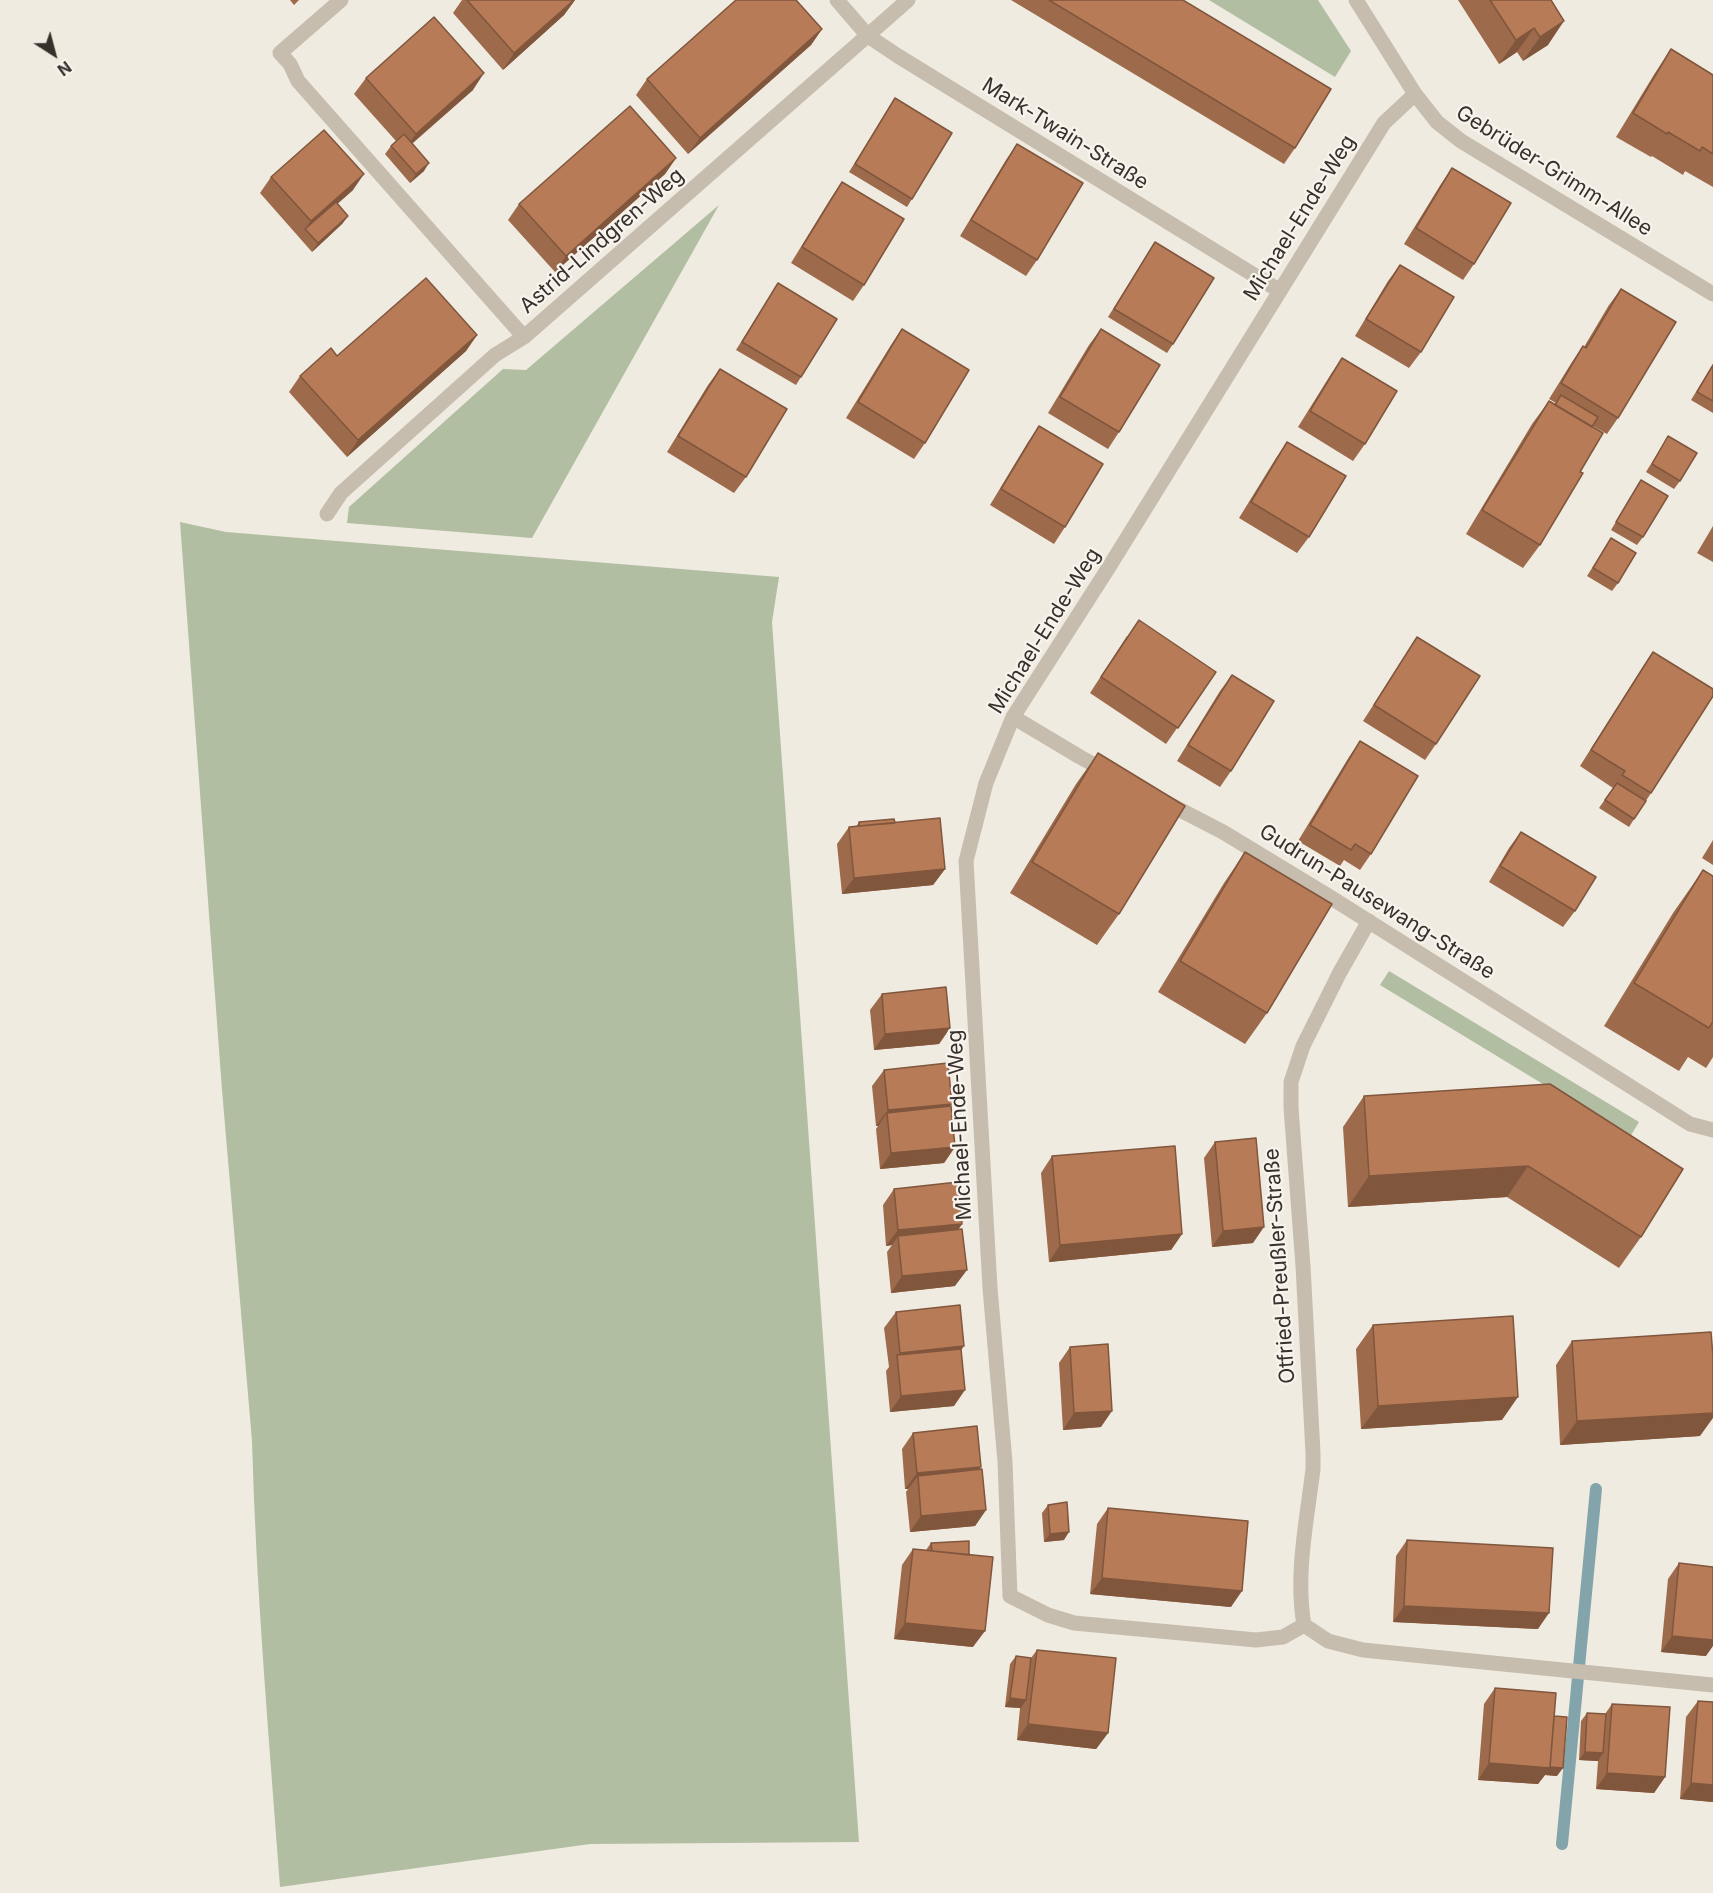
<!DOCTYPE html>
<meta charset="utf-8">
<style>
body{margin:0}
#map{position:relative;width:1713px;height:1893px;overflow:hidden;background:#f0ebe1;font-family:Inter,sans-serif}
canvas{display:block}
.north{position:absolute;left:24px;top:24px;width:60px;height:60px;-webkit-text-stroke:4px #f8f4ed;paint-order:stroke;rotate:144deg;font-size:16px;font-weight:700;line-height:24px;text-align:center;color:#37302b}
.north::after{content:'';display:block;margin:auto;width:21px;height:27px;background:#37302b;clip-path:polygon(50% 0,100% 100%,50% 72%,0 100%)}
</style>
<div id="map">
<canvas width="1713" height="1893"></canvas>
<div class="north">N</div>
</div>
<script>
const c = document.querySelector('canvas').getContext('2d');
c.lineJoin = 'round';
function fillPath(path, color) { c.fillStyle = color; c.fill(path, 'evenodd'); }
function strokePath(path, color, width, dash) { c.strokeStyle = color; c.lineWidth = width; c.lineCap = dash ? 'butt' : 'round'; c.setLineDash(dash || []); c.stroke(path); }
function write(font, color, halo, rows, align = 'center') {
  c.font = font + ' Inter,sans-serif'; c.lineWidth = 4.5; c.setLineDash([]); c.textBaseline = 'middle'; c.strokeStyle = halo; c.fillStyle = color; for (const [text, x, y, turn = 0] of rows) {
    c.save(); c.translate(x, y); c.rotate((+turn || 0) * Math.PI / 180); c.textAlign = isNaN(turn) ? turn : align; if (halo) c.strokeText(text, 0, 0); c.fillText(text, 0, 0); c.restore();
  }
}
fillPath(new Path2D(`
 M1209 0H1318L1351 51 1335 77Z
 M719 205 532 538 347 523 349 507 503 369 526 370Z
 M180 522 226 532 779 577 772 622 859 1842 590 1844 280 1887C269 1738 256 1590 252 1441L222 1090Z
 M1389 971 1639 1122 1630 1137 1380 985Z`), '#b1bea2');
strokePath(new Path2D(`
 M1562 1844 1596 1489`), '#83a4aa', 12);
strokePath(new Path2D(`
 M341 0 280 53 290 64 298 81 524 337
 M837 0 868 36 898 56 1280 291
 M1356 0 1415 94 1437 122 1461 141 1713 294
 M327 514 341 493 495 355 524 337 908 0
 M1013 717 1080 757 1109 773
 M1165 802 1223 832 1330 897 1690 1124 1713 1130
 M1369 921 1340 972 1303 1046 1291 1082V1108L1303 1266 1313 1453V1469C1307 1520 1295 1574 1304 1625L1328 1641 1363 1650 1713 1685
 M1304 1625 1283 1637 1256 1640 1074 1623 1048 1615 1010 1596 1005 1462 990 1288 966 861 986 783 1013 717 1109 567 1384 123 1415 94`), '#c7bdae', 15);
fillPath(new Path2D(`
 M290 0H299L294 5Z
 M462 0H575L564 15 503 70 453 13Z
 M1011 0H1183L1295 148 1284 164Z
 M1458 0H1552L1548 45 1523 61 1517 52 1499 64Z
 M822 29 811 45 688 154 636 95 647 79Z
 M1671 49 1713 75V187L1685 171 1683 175 1652 156 1651 157 1616 137 1655 73Z
 M366 78 473 90 412 144 424 171 410 183 385 154 391 146 396 141 354 94Z
 M895 98 912 199 907 207 849 172Z
 M1017 144 1037 260 1026 276 960 236 1006 160Z
 M676 158 665 174 555 272 508 220 519 204Z
 M1452 168 1474 264 1463 280 1404 244 1441 184Z
 M271 177 353 190 337 204 348 216 342 224 312 252 260 193Z
 M842 182 864 285 853 301 791 263 831 198Z
 M1155 242 1173 344 1167 353 1108 317Z
 M1400 265 1421 352 1409 368 1355 336 1388 281Z
 M778 283 801 377 796 385 736 350Z
 M1621 289 1618 418 1607 434 1593 426 1580 472 1540 545 1523 568 1466 534 1532 424 1549 401 1555 404 1556 403 1549 399 1572 362 1583 346 1584 347 1609 305Z
 M902 329 925 443 914 459 846 418 891 345Z
 M1101 329 1119 432 1108 449 1048 413 1089 345Z
 M477 335 466 351 347 457 289 392 300 376 337 356Z
 M1342 358 1365 444 1353 461 1298 427 1331 374Z
 M1713 364V413L1691 400Z
 M720 369 746 477 734 493 667 452 708 385Z
 M1039 426 1065 527 1054 544 990 505 1028 442Z
 M1668 436 1680 481 1674 489 1646 472Z
 M1287 442 1309 537 1297 553 1239 518 1276 458Z
 M1641 480 1643 537 1637 545 1611 530Z
 M1713 526V562L1697 553Z
 M1611 538 1618 583 1612 591 1587 576Z
 M1127 636 1216 672 1166 744 1090 693Z
 M1417 637 1436 744 1425 760 1363 721Z
 M1653 652 1651 793 1629 827 1599 808 1613 788 1580 766 1642 668Z
 M1232 675 1231 771 1220 787 1177 761 1220 691Z
 M1360 741 1371 854 1360 870 1344 860 1340 866 1298 841 1349 757Z
 M1098 753 1119 914 1097 945 1010 893 1076 784Z
 M859 822 895 823 945 869 933 885 842 894 837 844 849 827H856Z
 M1521 832 1575 911 1563 927 1489 882 1509 848Z
 M1713 840V865L1702 858Z
 M1245 852 1267 1013 1245 1044 1158 992 1224 883Z
 M1703 870 1713 876V1057L1706 1068 1688 1057 1679 1071 1604 1026 1673 913Z
 M882 994 950 1028 939 1044 874 1050 870 1010Z
 M884 1070 951 1106 955 1147 944 1163 880 1169 876 1129 878 1126H876L872 1086Z
 M1550 1084 1641 1237 1619 1268 1507 1197 1348 1207 1343 1127 1364 1096Z
 M1215 1142 1253 1243 1212 1247 1204 1158Z
 M1052 1156 1182 1234 1171 1250 1049 1262 1041 1173Z
 M894 1189 962 1224 958 1230 955 1286 891 1293 887 1252 892 1245 886 1246 883 1205Z
 M896 1312 961 1350 954 1406 890 1412 886 1371 889 1367 884 1328Z
 M1373 1325 1502 1420 1361 1429 1356 1349Z
 M1572 1341 1700 1436 1560 1445 1556 1365Z
 M1070 1347 1101 1427 1063 1430 1059 1363Z
 M913 1433 979 1469 986 1510 975 1526 910 1532 906 1492 908 1489H905L902 1449Z
 M1048 1505 1064 1540 1044 1542 1042 1513Z
 M1108 1508 1231 1607 1090 1594 1097 1524Z
 M1407 1540 1538 1629 1393 1622 1396 1556Z
 M931 1543 973 1647 894 1639 902 1565 913 1549 926 1550Z
 M1679 1563 1706 1656 1661 1652 1668 1579Z
 M1037 1650 1108 1733 1096 1749 1017 1740 1020 1708 1005 1707 1010 1664 1016 1656 1031 1658Z
 M1495 1688 1554 1716 1557 1776 1545 1775 1538 1784 1478 1780 1484 1704Z
 M1698 1701 1713 1702V1802L1680 1799 1686 1717Z
 M1612 1704 1665 1777 1654 1793 1596 1789 1598 1761 1579 1760 1581 1721 1587 1713 1605 1714Z`), '#9d6a4b');
fillPath(new Path2D(`
 M575 0 564 15 503 70 514 53Z
 M1564 21 1548 45 1523 61 1540 37Z
 M1534 28 1517 52 1499 64 1516 40Z
 M822 29 811 45 688 154 700 138Z
 M484 73 473 90 404 150 416 134Z
 M676 158 665 174 555 272 566 256Z
 M429 163 424 171 410 183 416 174Z
 M364 174 353 190 307 231 305 229 311 221Z
 M348 216 342 224 312 252 318 243Z
 M477 335 466 351 347 457 358 440Z
 M945 869 933 885 842 894 854 878Z
 M950 1028 939 1044 874 1050 885 1034Z
 M952 1104 941 1120 887 1113 878 1126H876L888 1110Z
 M955 1147 944 1163 880 1169 891 1153Z
 M1528 1166 1507 1197 1348 1207 1369 1176Z
 M962 1224 951 1240 898 1236 892 1245 886 1246 898 1230Z
 M1264 1227 1253 1243 1212 1247 1223 1231Z
 M1182 1234 1171 1250 1049 1262 1060 1245Z
 M967 1270 955 1286 891 1293 902 1276Z
 M964 1346 953 1362 897 1357 900 1353Z
 M965 1390 954 1406 890 1412 901 1396Z
 M1518 1397 1502 1420 1361 1429 1378 1406Z
 M1112 1411 1101 1427 1063 1430 1074 1413Z
 M1713 1413V1418L1700 1436 1560 1445 1577 1421Z
 M981 1467 970 1483 918 1476 908 1489H905L917 1473Z
 M986 1510 975 1526 910 1532 921 1516Z
 M1069 1532 1064 1540 1044 1542 1050 1534Z
 M1102 1578 1242 1591 1231 1607 1090 1594Z
 M1404 1606 1549 1613 1538 1629 1393 1622Z
 M905 1623 985 1631 973 1647 894 1639Z
 M1672 1636 1713 1640V1646L1706 1656 1661 1652Z
 M1010 1698 1026 1700 1021 1708 1005 1707Z
 M1028 1724 1108 1733 1096 1749 1017 1740Z
 M1585 1752 1603 1753 1598 1761 1579 1760Z
 M1489 1763 1545 1766 1563 1768 1557 1776 1545 1775 1538 1784 1478 1780Z
 M1607 1773 1665 1777 1654 1793 1596 1789Z
 M1691 1783 1713 1785V1802L1680 1799Z`), '#80563d');
const building = new Path2D(`
 M467 0H574L514 53Z
 M736 0H796L822 29 700 138 647 79Z
 M1049 0H1183L1331 89 1295 148Z
 M1490 0H1551L1564 21 1540 37 1534 28 1516 40Z
 M434 17 484 73 416 134 366 78Z
 M1671 49 1713 75V154L1702 147 1700 151 1668 132 1667 134 1633 113Z
 M895 98 952 133 912 199 855 164Z
 M630 106 676 158 566 256 519 204Z
 M324 130 364 174 311 221 271 177Z
 M404 134 429 163 416 174 391 146Z
 M1017 144 1083 183 1037 260 971 220Z
 M1452 168 1511 203 1474 264 1416 228Z
 M842 182 904 219 864 285 802 247Z
 M336 202 348 216 318 243 305 229Z
 M1155 242 1214 278 1173 344 1114 309Z
 M1400 265 1454 297 1421 352 1366 319Z
 M426 278 477 335 358 440 300 376 331 348 337 356Z
 M778 283 837 319 801 377 742 342Z
 M1621 289 1676 322 1618 418 1561 383 1583 346 1586 348Z
 M902 329 969 370 925 443 858 402Z
 M1101 329 1160 365 1119 432 1060 397Z
 M1342 358 1397 391 1365 444 1310 411Z
 M1713 365V401L1697 392Z
 M720 369 787 409 746 477 678 436Z
 M1561 395 1598 417 1592 427 1555 405Z
 M1549 401 1603 433 1580 472 1583 473 1540 545 1482 510Z
 M1039 426 1103 464 1065 527 1001 489Z
 M1668 436 1697 453 1680 481 1652 464Z
 M1287 442 1346 476 1309 537 1251 502Z
 M1641 480 1668 496 1643 537 1616 522Z
 M1611 538 1636 553 1618 583 1593 568Z
 M1139 620 1216 672 1178 728 1101 677Z
 M1417 637 1480 676 1436 744 1374 705Z
 M1653 652 1713 689V696L1651 793 1622 775 1625 771 1591 750Z
 M1232 675 1274 701 1231 771 1188 745Z
 M1360 741 1418 776 1371 854 1355 844 1351 850 1310 825Z
 M1098 753 1185 806 1119 914 1032 862Z
 M1617 783 1646 801 1634 819 1605 800Z
 M940 818 945 869 854 878 849 827Z
 M894 819 895 823 859 826V822Z
 M1521 832 1596 877 1575 911 1500 866Z
 M1245 852 1332 904 1267 1013 1180 961Z
 M1703 870 1713 876V1021L1709 1028 1634 983Z
 M946 987 950 1028 885 1034 882 994Z
 M948 1063 952 1104 888 1110 884 1070Z
 M1550 1084 1683 1169 1641 1237 1528 1166 1369 1176 1364 1096Z
 M951 1106 955 1147 891 1153 887 1113Z
 M1256 1138 1264 1227 1223 1231 1215 1142Z
 M1175 1146 1182 1234 1060 1245 1052 1156Z
 M958 1182 962 1224 898 1230 894 1189Z
 M962 1229 967 1270 902 1276 898 1236Z
 M960 1305 964 1346 900 1353 896 1312Z
 M1513 1316 1518 1397 1378 1406 1373 1325Z
 M1711 1332 1713 1356V1413L1577 1421 1572 1341Z
 M1108 1344 1112 1411 1074 1413 1070 1347Z
 M961 1349 965 1390 901 1396 897 1355Z
 M977 1426 981 1467 917 1473 913 1433Z
 M982 1469 986 1510 921 1516 918 1476Z
 M1067 1502 1069 1532 1050 1534 1048 1505Z
 M1108 1508 1248 1521 1242 1591 1102 1578Z
 M1407 1540 1553 1548 1549 1613 1404 1606Z
 M969 1541V1555L932 1551 931 1543Z
 M913 1549 993 1557 985 1631 905 1623Z
 M1679 1563 1713 1567V1640L1672 1636Z
 M1037 1650 1116 1658 1108 1733 1028 1724Z
 M1016 1656 1031 1658 1026 1700 1010 1698Z
 M1495 1688 1556 1693 1550 1768 1489 1763Z
 M1698 1701 1713 1702V1785L1691 1783Z
 M1612 1704 1670 1707 1665 1777 1607 1773Z
 M1587 1713 1606 1714 1603 1753 1585 1752Z
 M1554 1716 1567 1717 1563 1768 1550 1767Z`);
fillPath(building, '#b77b57');
strokePath(building, '#80563d', 1.5);
write('21px', '#37302b', '#f8f4ed', [
 ["Mark-Twain-Straße",1065,134,32],
 ["Gebrüder-Grimm-Allee",1554,171,32],
 ["Michael-Ende-Weg",1300,218,-58],
 ["Astrid-Lindgren-Weg",602,241,-41],
 ["Michael-Ende-Weg",1045,631,-58],
 ["Gudrun-Pausewang-Straße",1377,902,32],
 ["Michael-Ende-Weg",960,1125,-93],
 ["Otfried-Preußler-Straße",1280,1266,-94]
]);
</script>
